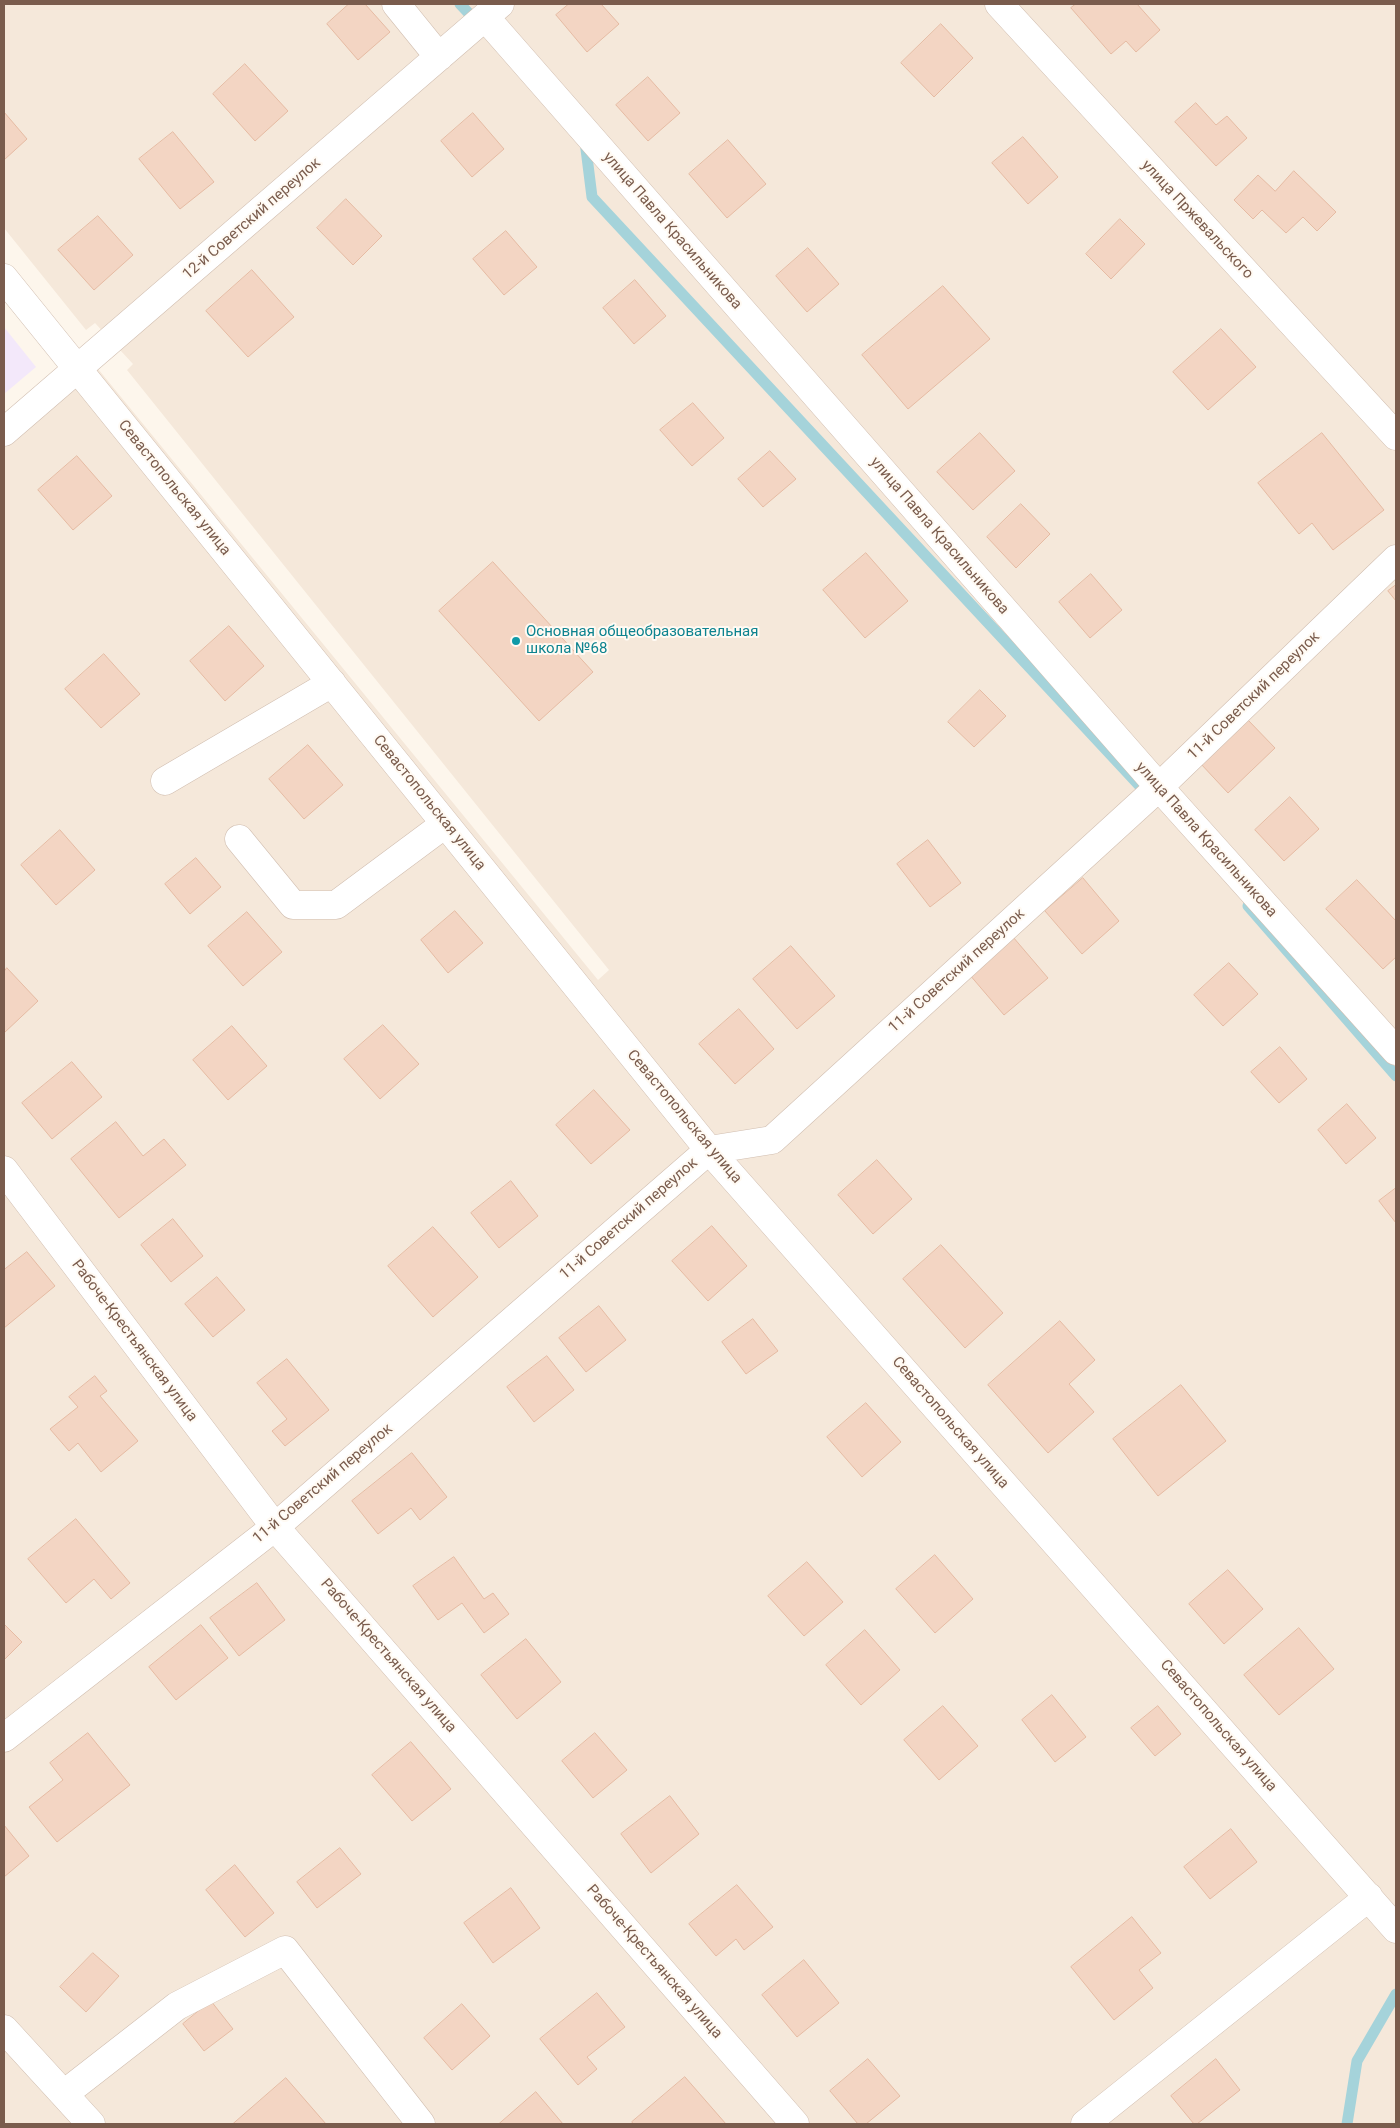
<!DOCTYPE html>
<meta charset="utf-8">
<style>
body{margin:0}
#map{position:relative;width:1400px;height:2128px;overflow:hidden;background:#fdf6ec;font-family:Roboto,sans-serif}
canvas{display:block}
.frame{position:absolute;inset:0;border:5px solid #7a5c4d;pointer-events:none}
</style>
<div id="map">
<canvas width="1400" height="2128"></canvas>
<div class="frame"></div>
</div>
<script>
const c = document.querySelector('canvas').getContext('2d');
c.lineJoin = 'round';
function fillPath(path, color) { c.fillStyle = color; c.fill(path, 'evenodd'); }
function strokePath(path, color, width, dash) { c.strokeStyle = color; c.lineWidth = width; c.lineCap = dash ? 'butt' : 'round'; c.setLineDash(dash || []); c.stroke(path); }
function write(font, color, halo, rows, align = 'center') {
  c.font = font + ' Roboto,sans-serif'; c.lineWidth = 4; c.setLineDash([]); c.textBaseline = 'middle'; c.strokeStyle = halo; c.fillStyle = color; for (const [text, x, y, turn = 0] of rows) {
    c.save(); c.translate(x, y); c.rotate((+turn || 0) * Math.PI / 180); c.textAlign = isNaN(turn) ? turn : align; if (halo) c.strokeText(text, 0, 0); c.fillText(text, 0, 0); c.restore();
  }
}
fillPath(new Path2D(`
 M4 4H1396V2124H4V445L94 364 598 980 609 970 127 370 133 364 95 323 86 330 4 228Z`), '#f5e8da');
fillPath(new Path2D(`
 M4 327 36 367 4 394Z`), '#f3e8fa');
strokePath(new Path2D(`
 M460 4 478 23
 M585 141 592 197 1150 797
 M1248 906 1396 1076
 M1347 2124 1357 2061 1396 1994`), '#a5d3da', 11);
const building = new Path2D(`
 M349 4H365L390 32 358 60 327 24Z
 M569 4H601L619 24 587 52 556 15Z
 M1076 4H1137L1160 30 1136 52 1126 41 1111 54 1071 8Z
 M941 24 973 58 934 97 901 63Z
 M245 64 288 111 255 141 213 94Z
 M648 77 680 113 648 141 616 105Z
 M1196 103 1216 125 1227 116 1247 138 1216 166 1175 122Z
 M4 112 27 139 4 160Z
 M473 113 504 149 472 177 441 141Z
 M173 132 214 182 180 209 139 159Z
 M1023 137 1058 177 1028 204 992 163Z
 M728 140 766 184 727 218 689 174Z
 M1294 171 1336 212 1317 231 1303 217 1286 233 1262 210 1253 219 1234 200 1258 175 1275 191Z
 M346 199 382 236 353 265 317 228Z
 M98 216 133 255 94 290 58 250Z
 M1120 219 1145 244 1111 279 1086 254Z
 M506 231 537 267 504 295 473 259Z
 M808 248 839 284 807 312 776 276Z
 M252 270 294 317 248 357 206 311Z
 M635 280 666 316 634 344 603 308Z
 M943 286 990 339 908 409 862 355Z
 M1221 329 1256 367 1208 410 1173 372Z
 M693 403 724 438 692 466 660 430Z
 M980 433 1015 471 973 510 937 472Z
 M1322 433 1384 510 1333 550 1312 523 1299 534 1258 483Z
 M770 451 796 479 763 507 738 479Z
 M77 456 112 496 73 530 38 490Z
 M1021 504 1050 534 1016 568 987 537Z
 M866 553 908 601 865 638 823 590Z
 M493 562 593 672 539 721 439 611Z
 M1091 574 1122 610 1090 638 1059 602Z
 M1396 585V601L1388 591Z
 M229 626 264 666 225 701 190 661Z
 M104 654 140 694 101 728 65 689Z
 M980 690 1006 716 974 747 948 722Z
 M1248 720 1275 748 1228 793 1201 764Z
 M308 745 343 785 304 819 269 779Z
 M1290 797 1319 829 1284 861 1255 830Z
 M60 830 95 870 56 905 21 865Z
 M928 840 961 883 930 907 897 864Z
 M196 858 221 887 190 914 165 884Z
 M1083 878 1119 921 1082 954 1045 911Z
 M1357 880 1396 921V957L1383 969 1326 909Z
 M455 911 483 943 448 973 421 940Z
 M247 912 282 952 243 986 208 946Z
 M1013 937 1048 978 1004 1015 969 974Z
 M791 946 835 996 797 1029 753 979Z
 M1229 963 1258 994 1223 1026 1194 995Z
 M7 968 38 1001 4 1033V972Z
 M739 1009 774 1049 735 1084 699 1044Z
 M383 1025 419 1064 380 1099 344 1059Z
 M232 1026 267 1066 228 1100 193 1060Z
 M1280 1047 1307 1079 1279 1103 1251 1072Z
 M72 1062 102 1097 52 1139 22 1103Z
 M594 1090 630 1130 591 1164 556 1125Z
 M1347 1104 1376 1138 1346 1164 1318 1130Z
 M116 1122 143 1156 164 1139 186 1165 119 1218 71 1159Z
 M877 1160 912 1199 873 1234 838 1195Z
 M511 1181 538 1216 499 1248 471 1213Z
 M1396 1188V1223L1379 1201Z
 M173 1219 203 1256 171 1282 141 1245Z
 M712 1226 747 1266 708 1301 672 1261Z
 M433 1227 478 1277 433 1317 388 1266Z
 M941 1245 1003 1313 965 1348 903 1279Z
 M27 1252 55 1286 4 1328V1270Z
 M217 1277 245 1310 213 1337 185 1304Z
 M599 1306 626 1340 586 1372 559 1338Z
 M753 1319 778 1351 746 1374 722 1342Z
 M1060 1321 1095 1360 1069 1384 1094 1412 1048 1453 988 1385Z
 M547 1356 574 1390 534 1422 507 1387Z
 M287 1359 329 1410 285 1446 272 1431 287 1419 257 1383Z
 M95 1376 107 1391 100 1396 138 1441 101 1472 78 1443 69 1451 50 1429 78 1407 69 1397Z
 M1181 1385 1226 1441 1158 1496 1113 1439Z
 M866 1403 901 1442 862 1477 827 1437Z
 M412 1453 447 1497 420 1520 411 1508 378 1534 352 1501Z
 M76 1519 130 1583 111 1599 94 1579 66 1603 28 1559Z
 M935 1555 973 1599 935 1633 896 1589Z
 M454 1557 484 1599 493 1593 509 1614 484 1633 462 1603 438 1620 413 1586Z
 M807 1562 843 1602 804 1636 768 1596Z
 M1228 1570 1263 1609 1224 1644 1189 1604Z
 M257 1583 285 1620 239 1656 210 1618Z
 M4 1624 22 1642 4 1660Z
 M201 1625 228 1658 176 1700 149 1667Z
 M1299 1628 1334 1669 1279 1715 1244 1675Z
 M865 1630 900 1670 861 1705 826 1665Z
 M526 1639 561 1682 517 1719 481 1675Z
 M1052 1695 1086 1737 1055 1762 1022 1720Z
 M943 1706 978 1746 939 1780 904 1740Z
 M1158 1706 1181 1734 1155 1756 1131 1728Z
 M88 1733 130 1785 57 1842 29 1807 63 1780 50 1763Z
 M595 1733 627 1770 593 1798 562 1761Z
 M411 1742 451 1789 412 1821 372 1775Z
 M670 1796 699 1834 651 1873 621 1834Z
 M4 1825 29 1856 4 1877Z
 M1231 1829 1257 1862 1210 1899 1184 1867Z
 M340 1848 361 1874 317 1908 297 1882Z
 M235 1865 274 1913 245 1937 206 1890Z
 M737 1885 773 1927 744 1950 736 1939 716 1956 689 1924Z
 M511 1888 540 1928 493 1963 464 1923Z
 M1132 1917 1161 1953 1139 1970 1153 1988 1114 2020 1071 1967Z
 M93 1953 119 1976 86 2012 60 1987Z
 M804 1960 839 2003 797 2037 762 1995Z
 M597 1993 625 2027 587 2057 597 2069 578 2085 540 2039Z
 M211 2001 233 2029 204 2051 183 2024Z
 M462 2004 490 2036 452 2070 424 2038Z
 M868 2059 900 2096 866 2124H858L830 2091Z
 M1216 2059 1240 2090 1197 2124H1194L1171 2096Z
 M685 2077 726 2124H633L632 2122Z
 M286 2078 326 2124H233Z
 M536 2092 563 2124H499Z`);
fillPath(building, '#f3d5c3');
strokePath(building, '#e6bba3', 1);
const minor = new Path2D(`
 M396 4 439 57
 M999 4 1396 436
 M485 17 1159 787 1396 1051
 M4 278 709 1150 1396 1929
 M4 432 500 4
 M165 781 332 683
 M239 839 293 905H336L445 824
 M4 1170 275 1527 795 2124
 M4 1738 275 1527 709 1150 772 1140 1159 787 1396 559
 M4 2029 91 2124
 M64 2094 177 2006 285 1950 421 2124
 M1085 2124 1369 1897`);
strokePath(minor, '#d1beb0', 29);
strokePath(minor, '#fff', 28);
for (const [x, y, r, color] of [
 [516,641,5,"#0f9aa8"]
]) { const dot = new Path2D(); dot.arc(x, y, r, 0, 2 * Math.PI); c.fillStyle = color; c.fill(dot); strokePath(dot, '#fffaf3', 2); }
write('15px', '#7a5c4d', '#fffaf3', [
 ["12-й Советский переулок",252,219,-41],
 ["улица Пржевальского",1197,220,47],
 ["улица Павла Красильникова",672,231,49],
 ["Севастопольская улица",174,488,51],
 ["улица Павла Красильникова",939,536,49],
 ["11-й Советский переулок",1254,696,-44],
 ["Севастопольская улица",429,803,51],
 ["улица Павла Красильникова",1206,840,48],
 ["11-й Советский переулок",957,971,-42],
 ["Севастопольская улица",684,1117,50],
 ["11-й Советский переулок",629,1219,-41],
 ["Рабоче-Крестьянская улица",134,1341,53],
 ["Севастопольская улица",950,1423,49],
 ["11-й Советский переулок",323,1484,-40],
 ["Рабоче-Крестьянская улица",388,1656,49],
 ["Севастопольская улица",1218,1726,49],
 ["Рабоче-Крестьянская улица",654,1962,49]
]);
write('15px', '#0d838f', '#fffaf3', [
 ["Основная общеобразовательная",526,632],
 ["школа №68",526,649]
], 'left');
</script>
